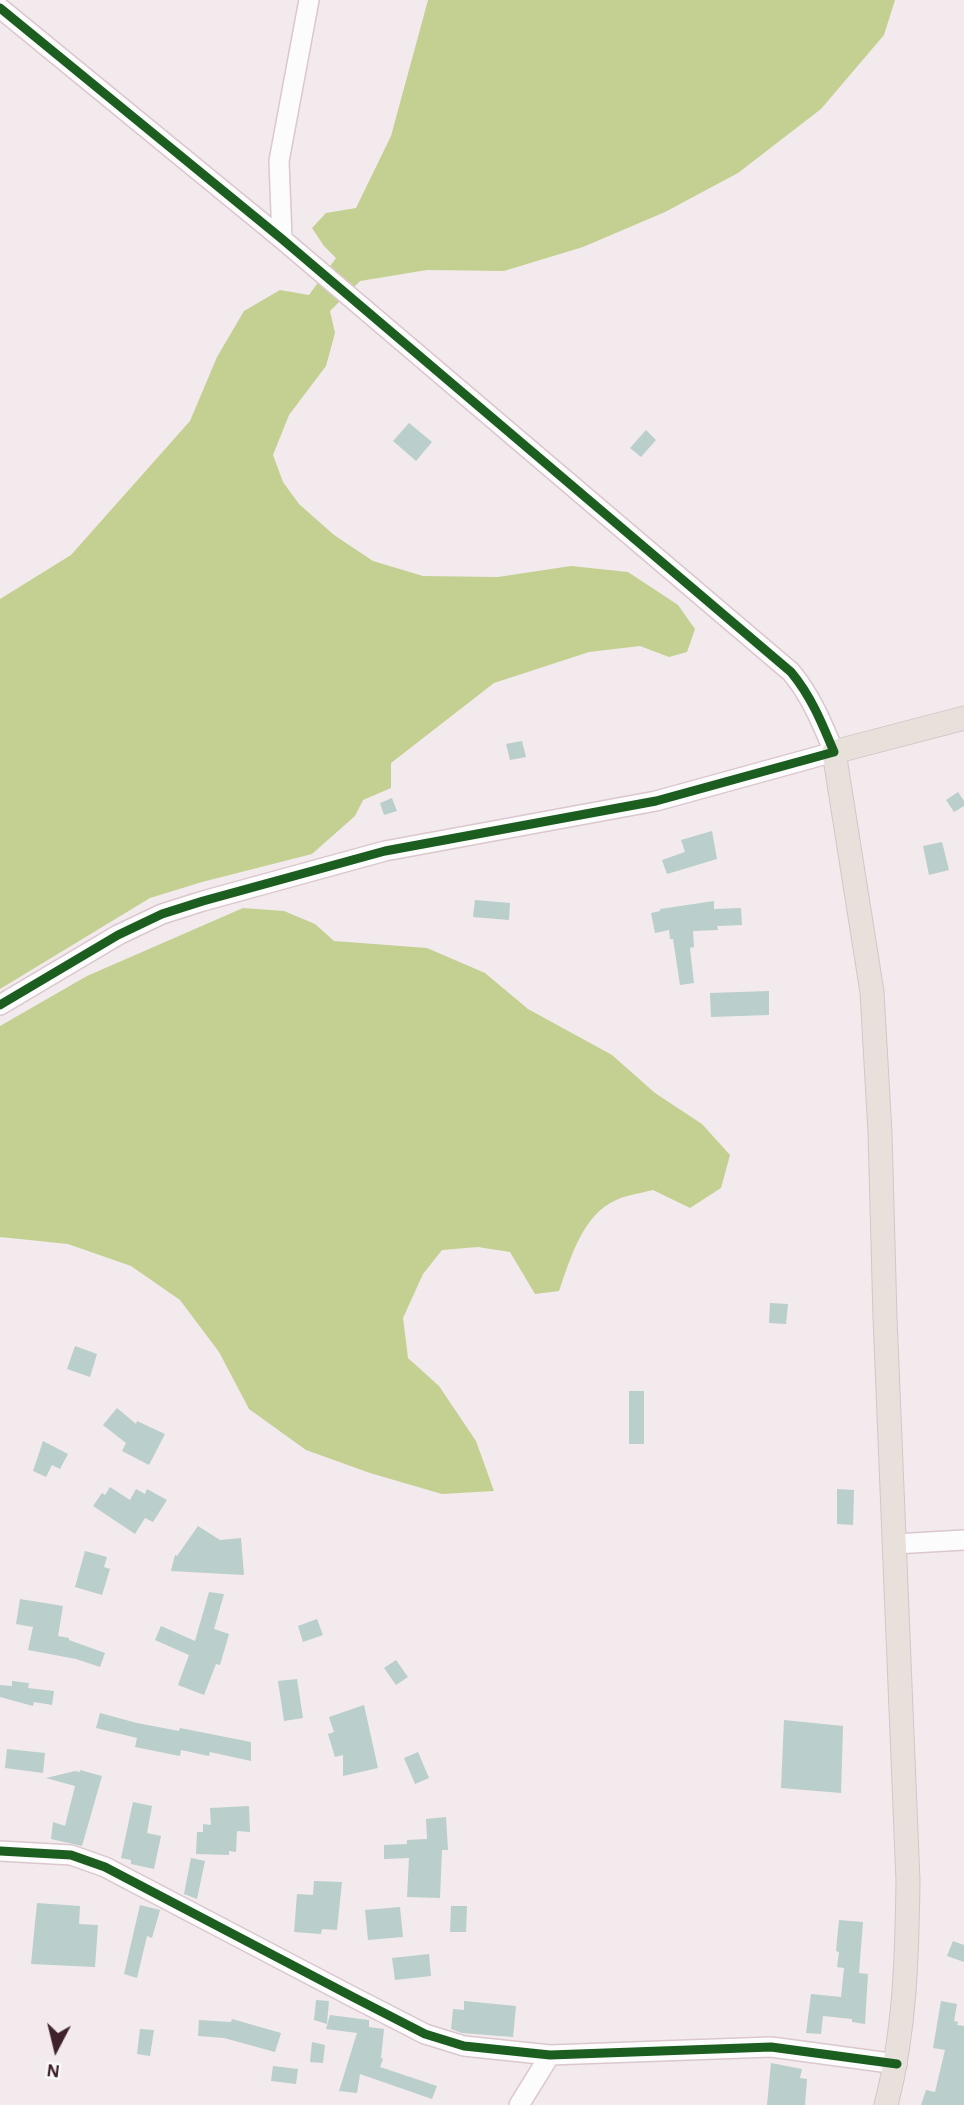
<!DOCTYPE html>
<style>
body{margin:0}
#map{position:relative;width:964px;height:2105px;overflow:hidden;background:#f2eaec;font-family:"Alegreya Sans",sans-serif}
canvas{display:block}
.north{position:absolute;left:21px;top:2014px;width:70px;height:70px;-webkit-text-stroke:5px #f8f8f8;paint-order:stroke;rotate:187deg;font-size:19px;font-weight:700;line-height:28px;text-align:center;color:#3f222b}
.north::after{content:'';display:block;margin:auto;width:24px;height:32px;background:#3f222b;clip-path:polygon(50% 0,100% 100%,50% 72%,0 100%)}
</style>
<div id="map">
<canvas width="964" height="2105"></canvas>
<div class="north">N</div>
</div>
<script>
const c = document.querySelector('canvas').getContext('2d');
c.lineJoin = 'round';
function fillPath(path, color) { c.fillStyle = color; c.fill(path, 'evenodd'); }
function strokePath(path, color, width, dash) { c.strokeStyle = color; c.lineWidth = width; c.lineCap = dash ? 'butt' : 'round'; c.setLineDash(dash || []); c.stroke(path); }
fillPath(new Path2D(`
 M428 0H895L884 35 821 109 738 173 665 212 583 247 504 271 427 270 360 281 330 311 335 333 326 366 289 415 273 455 283 482 299 504 334 535 373 561 423 576 498 577 571 566 628 572 678 605 695 629 687 652 669 657 640 646 589 652 494 683 391 763V788L363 800 355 816 312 854 202 882 150 898 0 989V599L71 555 190 421 217 357 244 311 280 290 309 295 336 258 324 246 312 228 326 213 356 208 391 136Z
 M243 908 284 911 315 924 334 941 427 948 485 973 528 1009 612 1055 655 1093 702 1124 730 1155 721 1188 690 1208 653 1190C641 1193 627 1195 616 1200 582 1215 570 1260 559 1291L535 1294 510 1252 478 1247 442 1250 423 1274 403 1318 408 1358 439 1386 476 1441 494 1491 442 1494 370 1473 306 1450 249 1409 219 1352 180 1300 131 1266 68 1244 0 1237V1026L87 976Z`), '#c4d092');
fillPath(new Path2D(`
 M409 423 432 442 416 461 393 441Z
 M646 430 656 440 641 457 630 448Z
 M522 741 526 757 510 760 506 744Z
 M958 792 964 801V806L954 812 946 800Z
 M392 798 397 811 384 815 380 803Z
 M712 831 717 859 667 874 662 860 685 852 681 840Z
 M942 842 949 870 929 875 923 846Z
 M475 900 510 903 509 920 473 917Z
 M714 901V909L741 908 742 925 717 926 718 930 693 931 694 947 690 948 694 983 680 985 673 939H670L669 930 655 933 651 913 660 911V909Z
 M769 991V1015L711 1017 710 993Z
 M770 1303 788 1304 786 1324 769 1323Z
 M75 1346 97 1354 90 1377 67 1369Z
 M629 1391H644V1444H629Z
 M117 1408 136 1424 137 1421 165 1434 149 1465 122 1451 126 1443 103 1425Z
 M43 1441 68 1454 60 1469 52 1465 46 1477 33 1471Z
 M110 1487 130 1500 136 1489 145 1494 147 1489 167 1500 153 1522 145 1518 135 1534 93 1506 102 1493 105 1495Z
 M837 1489 854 1490 853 1525 837 1524Z
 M198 1526 220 1540 241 1538 244 1575 171 1571 175 1555 177 1556Z
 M85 1551 107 1557 104 1567 110 1569 102 1595 75 1587Z
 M209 1592 224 1594 214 1629 229 1634 220 1665 216 1664 204 1695 178 1685 189 1655 155 1640 161 1626 195 1641Z
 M20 1599 63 1606 58 1636 69 1638V1640L105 1653 100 1667 76 1659 28 1650 33 1627 16 1624Z
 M317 1619 323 1635 303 1642 298 1626Z
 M396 1660 408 1677 396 1685 384 1668Z
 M297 1679 303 1718 284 1721 278 1681Z
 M12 1681 29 1683 28 1688 54 1691 52 1705 34 1702 33 1706 0 1697V1685L12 1686Z
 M364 1705 378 1768 343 1776V1755L335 1757 328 1734 334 1732 329 1717Z
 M100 1713 137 1723 179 1731 180 1728 251 1742V1761L210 1752 209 1756 181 1750 180 1756 135 1747 137 1738 96 1728Z
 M784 1720 843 1726 841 1793 781 1788Z
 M7 1749 45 1753 43 1773 5 1768Z
 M418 1752 429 1778 415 1784 404 1758Z
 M80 1770 102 1776 82 1846 51 1839 53 1822 65 1826 75 1786 46 1778 75 1771 80 1772Z
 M133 1802 152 1806 147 1833 161 1836 154 1869 131 1864V1860L121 1858Z
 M249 1806 250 1832 237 1831 236 1852 229 1851V1855L196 1854 197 1832H203V1824L211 1825 210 1808Z
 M446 1817 448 1850H442L440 1898 407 1897 409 1858 384 1859V1845L407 1844V1840L427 1839 426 1819Z
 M191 1858 205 1861 197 1899 184 1894Z
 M314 1881 342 1882 337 1930 322 1929 321 1934 294 1932 297 1894 313 1895Z
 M37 1903 80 1906 79 1924 98 1925 95 1967 31 1964Z
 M140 1905 160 1910 152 1938 147 1936 137 1978 124 1974Z
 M451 1906H467L466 1932H450Z
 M400 1907 403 1937 368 1940 365 1910Z
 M839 1920 863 1922 859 1973 868 1974 865 2024 852 2022V2019L823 2016 821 2034 806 2033 811 1994 841 1997 844 1968 837 1967 839 1952 836 1951Z
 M953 1941 964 1945V1962L947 1956Z
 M429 1954 431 1976 395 1980 392 1958Z
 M316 2000 329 2001 327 2024 314 2020Z
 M464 2001 516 2006 513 2037 462 2033 451 2029 453 2009 464 2010Z
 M941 2001 957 2004 954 2021 958 2022 957 2025 964 2026V2105H921L926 2090 935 2092 945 2050 933 2048Z
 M330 2015 369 2020V2027L384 2029 381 2058 383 2059 380 2067 437 2086 432 2099 360 2074 357 2093 339 2091 357 2033 326 2029Z
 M232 2019 281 2033 275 2052 224 2038 198 2036 199 2020 231 2022Z
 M140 2029 154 2030 150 2056 137 2054Z
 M312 2042 325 2045 323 2063 310 2062Z
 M771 2063 802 2069 800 2078 807 2079 805 2105H767Z
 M273 2066 298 2069 296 2084 271 2081Z`), '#bacecb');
const minor = new Path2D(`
 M0 8 282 239 791 672C811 696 822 723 834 752L656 801 385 851 203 901 162 914 118 935 0 1005
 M282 239 279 161 309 0
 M895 1544 964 1540
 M0 1851 71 1855 105 1867 353 1997 425 2034 464 2046 550 2055 771 2047 897 2064
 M519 2105 550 2055`);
const major = new Path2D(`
 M886 2105C905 2032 907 1957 908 1881L885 1317 880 1133 872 992 834 752 964 718`);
strokePath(minor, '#dbc7ce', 22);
strokePath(major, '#d0c7c9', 25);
strokePath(minor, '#fdfcfc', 19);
strokePath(major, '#e8e1db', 23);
strokePath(new Path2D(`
 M0 8 282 239 791 672C811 696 822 723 834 752L656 801 385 851 203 901 162 914 118 935 0 1005
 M0 1851 71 1855 105 1867 353 1997 425 2034 464 2046 550 2055 771 2047 897 2064`), '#1b5e20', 9);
</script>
